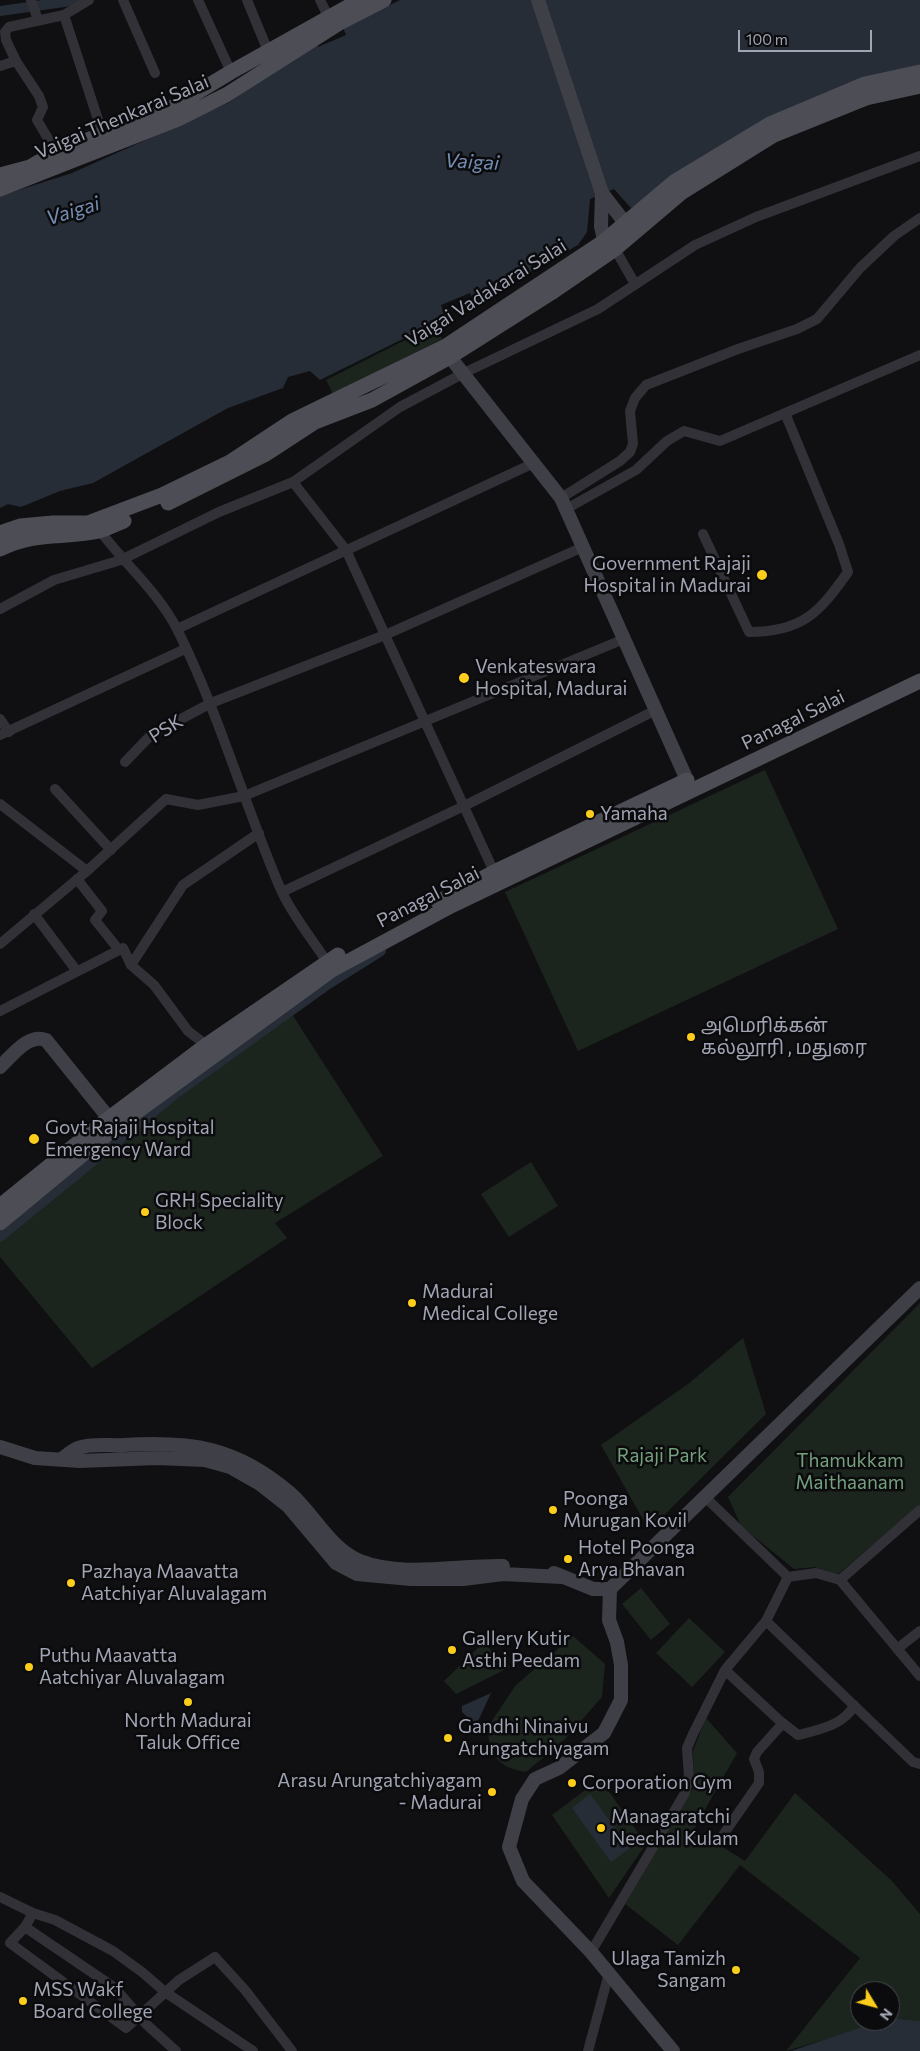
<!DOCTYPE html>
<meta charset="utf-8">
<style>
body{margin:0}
#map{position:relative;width:920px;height:2051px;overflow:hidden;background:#101012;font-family:Commissioner,sans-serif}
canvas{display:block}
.north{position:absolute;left:850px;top:1981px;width:50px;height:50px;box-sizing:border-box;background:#0b0b0d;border:1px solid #47484f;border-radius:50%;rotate:127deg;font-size:14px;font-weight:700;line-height:20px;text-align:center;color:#a0a4b3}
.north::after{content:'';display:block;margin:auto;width:18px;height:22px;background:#fdcd1c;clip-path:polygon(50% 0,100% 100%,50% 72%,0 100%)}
.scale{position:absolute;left:738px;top:30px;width:134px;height:22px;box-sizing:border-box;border:2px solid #a0a4b3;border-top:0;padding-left:6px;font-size:15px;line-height:18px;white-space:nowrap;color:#a0a4b3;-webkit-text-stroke:4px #0b0b0d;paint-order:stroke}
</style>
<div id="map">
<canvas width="920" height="2051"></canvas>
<div class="north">N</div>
<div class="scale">100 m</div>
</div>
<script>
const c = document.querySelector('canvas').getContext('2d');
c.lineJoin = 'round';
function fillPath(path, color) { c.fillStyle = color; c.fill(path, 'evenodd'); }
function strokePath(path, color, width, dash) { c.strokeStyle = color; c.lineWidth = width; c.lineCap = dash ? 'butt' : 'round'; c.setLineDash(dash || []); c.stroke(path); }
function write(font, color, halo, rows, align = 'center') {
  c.font = font + ' Commissioner,"Noto Sans Tamil",sans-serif'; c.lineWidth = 5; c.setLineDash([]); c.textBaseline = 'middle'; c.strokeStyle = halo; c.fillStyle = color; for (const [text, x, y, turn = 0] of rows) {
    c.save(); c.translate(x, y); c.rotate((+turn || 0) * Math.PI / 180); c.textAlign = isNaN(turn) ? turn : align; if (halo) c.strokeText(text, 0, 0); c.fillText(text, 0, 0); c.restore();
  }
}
fillPath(new Path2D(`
 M435 325 442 339 333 394 326 380Z
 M765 770 838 929 578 1051 505 892Z
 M292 1014 383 1156 275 1223 287 1238 92 1368 0 1257V1241L170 1103Z
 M531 1162 558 1206 509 1237 481 1194Z
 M920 1303V1505L837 1575 815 1567 794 1569 741 1526 728 1497Z
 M743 1338 766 1414 649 1530 601 1445 688 1384Z
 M641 1588 670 1624 651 1640 622 1604Z
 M689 1618 725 1652 692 1687 656 1653Z
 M573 1636 605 1664 602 1697 565 1739 526 1772C497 1767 491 1756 487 1728L516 1685Z
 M483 1643 510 1667 456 1694 444 1681Z
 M706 1718 737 1753 694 1829 745 1861 795 1793 891 1880 920 1914V2021L890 2018V1991H860V2021H880L851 2032 786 2051 860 1958 740 1865 678 1945 625 1904 694 1787 693 1751Z
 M600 1779 646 1844 609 1898 552 1815Z`), '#1c241e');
fillPath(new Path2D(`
 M400 0H920V66L631 208 614 189 590 199 587 232 578 245 475 303 470 293 441 305 445 318 320 380 310 371 288 377 283 388 228 408 93 483 60 491 21 507 8 504 0 508V196L72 173 228 103 316 42 318 47 346 35 343 28Z
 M491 1693 478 1721 474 1723 462 1712V1706Z
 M590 1794 630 1848 611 1862 572 1808Z
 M890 2018 920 2021V2051H791L880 2021H890Z`), '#262d36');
strokePath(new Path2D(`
 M0 11 78 0
 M0 1237 174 1095 327 985 381 951`), '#262d36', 10);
strokePath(new Path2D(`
 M31 0 38 20
 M89 0 64 15 103 135
 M123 0 155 73
 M198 0 231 72
 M247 0 268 51
 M320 0 328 16
 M0 66 16 61
 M56 152 37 120 43 107 39 96 16 61 6 40 5 32 9 27 64 15
 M615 249 635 284
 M293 482 346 550 496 876
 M561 498 620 461 630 452 633 444 630 411 635 398 646 385 738 349 797 329 817 319 860 268 894 236 920 218
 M566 509 636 470 667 441 684 431 720 441 920 355
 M100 531C125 564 158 592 177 629 219 713 244 804 281 890 293 917 315 942 330 967
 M703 534 749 632C802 632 819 613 848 572L839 544 785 413
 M0 609 54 580 121 560 219 512 293 482 400 407 464 373 598 309 695 245 756 217 920 156
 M177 629 534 463
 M0 719 9 732
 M0 735 185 649
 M125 762 151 735 211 703 385 635 583 547
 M55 789 111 850
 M0 804 87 871
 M77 879 102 911 95 920 119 950
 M282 892 464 806 656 710
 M34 914 76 970
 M0 944 87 871 166 799 198 805 244 796 624 639
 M131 965 183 885 259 833
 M0 1011 123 948 131 965 154 985 188 1031 209 1047
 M705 1497 788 1577 766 1621 913 1762 920 1764
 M788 1577 816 1573 840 1580 920 1676
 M840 1580 920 1510
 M897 1649 920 1631
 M725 1670 780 1721 798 1735C818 1730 845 1725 854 1705
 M723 1835 759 1783V1772L754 1759 757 1752 783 1723
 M0 1897 33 1913 55 1920 113 1951 142 1972 165 1992 253 2051
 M33 1913 25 1927 10 1943 126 2028 179 1980 215 1957 245 1990 292 2051
 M25 1927 115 1988 146 2024 176 2051
 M591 1952 685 1793 689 1778 687 1748 693 1734 725 1670 766 1621
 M588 2051 609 1973`), '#313137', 10);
strokePath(new Path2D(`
 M538 0 602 193 601 226 606 251
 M602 193 632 232
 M446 347 450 357 561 498 687 780
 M0 1067C12 1056 28 1033 46 1040L116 1127
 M0 1447 35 1458 80 1461 157 1458 205 1460 230 1467 260 1484 288 1506 336 1563 357 1574 411 1579H463L503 1574 562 1577
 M63 1458C67 1455 73 1450 78 1448 91 1443 111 1446 124 1445 192 1441 236 1447 290 1493 314 1514 330 1549 360 1561 403 1578 457 1565 503 1566
 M554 1573 593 1589H610
 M610 1589 609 1620 617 1642 621 1665V1700L604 1733 559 1768 535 1779 522 1799 509 1847 523 1881 591 1952 673 2051
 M610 1589 920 1288`), '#3f4047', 14);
strokePath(new Path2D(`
 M0 175 30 167 56 152 171 108 231 72 360 0
 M0 189 178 119 226 95 341 22 384 0
 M168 503 266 454 315 422 372 400 450 357 551 293 615 249 681 193 774 135 866 98 920 86
 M0 533 20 526 53 523H88L162 495 230 462 292 421 446 346 603 242 674 182 770 124 865 84 920 72
 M0 549C38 531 61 539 99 531 107 529 116 524 124 521
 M438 902 494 872 687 780
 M0 1206 96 1128 205 1046 338 955
 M0 1223 116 1127 332 970 451 906 920 681`), '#4d4d56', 15);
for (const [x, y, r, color] of [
 [762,575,6,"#fdcd1c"],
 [464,678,6,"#fdcd1c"],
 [590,814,5,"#fdcd1c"],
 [691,1037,5,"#fdcd1c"],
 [34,1139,6,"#fdcd1c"],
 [145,1212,5,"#fdcd1c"],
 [412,1303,5,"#fdcd1c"],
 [553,1510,5,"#fdcd1c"],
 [568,1559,5,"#fdcd1c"],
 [71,1583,5,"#fdcd1c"],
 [452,1650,5,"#fdcd1c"],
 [29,1667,5,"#fdcd1c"],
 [188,1702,5,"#fdcd1c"],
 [448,1738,5,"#fdcd1c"],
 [572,1783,5,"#fdcd1c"],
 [492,1792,5,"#fdcd1c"],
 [601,1828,5,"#fdcd1c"],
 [736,1970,5,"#fdcd1c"],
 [23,2001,5,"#fdcd1c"]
]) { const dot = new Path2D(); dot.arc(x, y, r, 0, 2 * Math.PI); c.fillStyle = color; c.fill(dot); strokePath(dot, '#0b0b0d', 2); }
write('19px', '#a0a4b3', '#0b0b0d', [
 ["Vaigai Thenkarai Salai",122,117,-23],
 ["Vaigai Vadakarai Salai",486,293,-32],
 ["Panagal Salai",793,720,-26],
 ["PSK",166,729,-32],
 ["Panagal Salai",428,897,-27]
]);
write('19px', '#a0a4b3', '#0b0b0d', [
 ["Government Rajaji",751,564,"right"],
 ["Hospital in Madurai",751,586,"right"],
 ["Venkateswara",475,667],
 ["Hospital, Madurai",475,689],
 ["Yamaha",600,814],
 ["அமெரிக்கன்",701,1026],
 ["கல்லூரி , மதுரை",701,1048],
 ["Govt Rajaji Hospital",45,1128],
 ["Emergency Ward",45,1150],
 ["GRH Speciality",155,1201],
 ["Block",155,1223],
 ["Madurai",422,1292],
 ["Medical College",422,1314],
 ["Poonga",563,1499],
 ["Murugan Kovil",563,1521],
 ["Hotel Poonga",578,1548],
 ["Arya Bhavan",578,1570],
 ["Pazhaya Maavatta",81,1572],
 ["Aatchiyar Aluvalagam",81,1594],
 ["Gallery Kutir",462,1639],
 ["Asthi Peedam",462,1661],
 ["Puthu Maavatta",39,1656],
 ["Aatchiyar Aluvalagam",39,1678],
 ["North Madurai",188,1721,"center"],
 ["Taluk Office",188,1743,"center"],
 ["Gandhi Ninaivu",458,1727],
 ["Arungatchiyagam",458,1749],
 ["Arasu Arungatchiyagam",482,1781,"right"],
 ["- Madurai",482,1803,"right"],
 ["Corporation Gym",582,1783],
 ["Managaratchi",611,1817],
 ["Neechal Kulam",611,1839],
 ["Ulaga Tamizh",726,1959,"right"],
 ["Sangam",726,1981,"right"],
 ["MSS Wakf",33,1990],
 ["Board College",33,2012]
], 'left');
write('19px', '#75a07d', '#0b0b0d', [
 ["Rajaji Park",662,1456],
 ["Thamukkam",850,1461],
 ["Maithaanam",850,1483]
]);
write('italic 20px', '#748db2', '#0b0b0d', [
 ["Vaigai",472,162,3],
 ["Vaigai",73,211,-17]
]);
</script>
